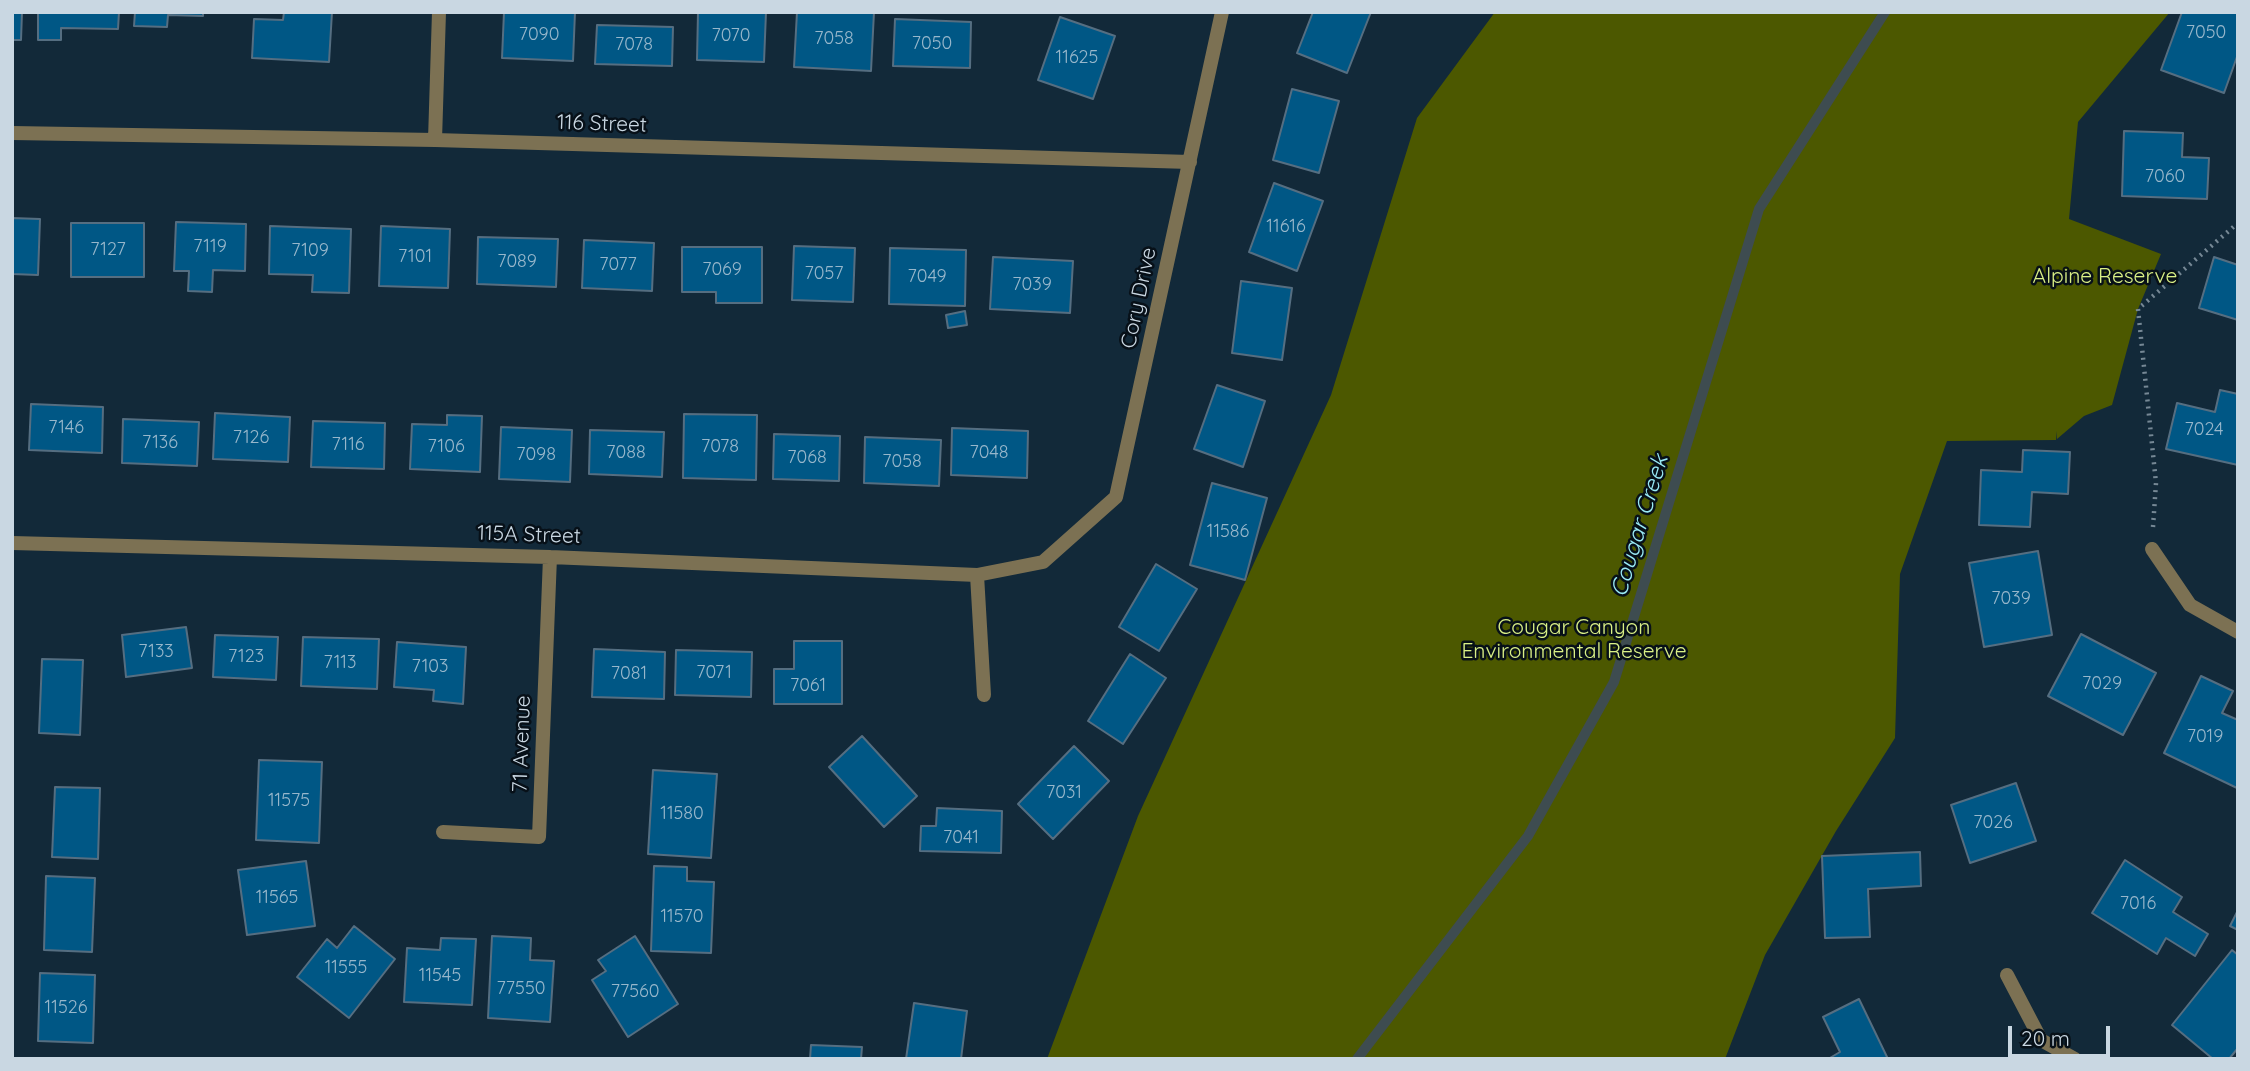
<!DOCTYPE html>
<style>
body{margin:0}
#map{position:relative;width:2250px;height:1071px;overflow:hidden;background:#122939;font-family:Quicksand,sans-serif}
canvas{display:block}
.frame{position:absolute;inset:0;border:14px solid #c9d7e2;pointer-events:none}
.scale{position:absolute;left:2008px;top:1026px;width:102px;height:32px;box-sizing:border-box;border:4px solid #c9d7e2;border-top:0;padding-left:9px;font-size:21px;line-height:24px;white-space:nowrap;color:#c9d7e2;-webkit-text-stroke:5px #071018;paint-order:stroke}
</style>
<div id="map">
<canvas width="2250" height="1071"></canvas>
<div class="frame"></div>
<div class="scale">20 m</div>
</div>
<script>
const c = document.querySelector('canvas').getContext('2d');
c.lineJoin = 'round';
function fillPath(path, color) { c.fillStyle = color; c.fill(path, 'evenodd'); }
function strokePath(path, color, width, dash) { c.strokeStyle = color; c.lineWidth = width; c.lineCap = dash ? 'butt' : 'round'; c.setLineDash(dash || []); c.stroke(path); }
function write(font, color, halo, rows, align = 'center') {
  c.font = font + ' Quicksand,sans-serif'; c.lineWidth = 5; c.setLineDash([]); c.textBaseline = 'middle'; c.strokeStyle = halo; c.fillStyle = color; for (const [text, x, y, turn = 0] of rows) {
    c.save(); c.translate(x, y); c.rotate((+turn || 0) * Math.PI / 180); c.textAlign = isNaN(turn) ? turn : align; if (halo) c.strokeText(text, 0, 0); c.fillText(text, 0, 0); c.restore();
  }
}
fillPath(new Path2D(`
 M1495 12H2170L2078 122 2069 219 2161 254 2138 309 2112 405 2084 416 2057 439V431L2056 440 1947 441 1900 574 1895 738 1836 831 1765 955 1725 1059H1047L1138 816 1331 395 1417 118Z`), '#4c5800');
strokePath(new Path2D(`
 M1357 1059 1528 836 1614 682 1759 209 1885 12`), '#3e4c50', 10);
const building = new Path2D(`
 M12 12H22L21 40H12Z
 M38 12H119L118 29 61 28V40H38Z
 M135 12H203V16L168 15 167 27 134 26Z
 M284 12H332L329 62 252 58 254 19 283 20Z
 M504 12H575L573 61 502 58Z
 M698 12H766L764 62 697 60Z
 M797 12H874L871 71 794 67Z
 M1313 12H1371L1347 73 1297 53Z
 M2182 12H2238V54L2224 93 2161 70Z
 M1060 17 1115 36 1093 99 1038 80Z
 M895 19 971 22 970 68 893 66Z
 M597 25 673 27 672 66 595 64Z
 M1292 89 1339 101 1319 173 1273 160Z
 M2124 131 2183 133 2182 157 2209 158 2207 199 2122 196Z
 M1274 183 1323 201 1297 271 1249 252Z
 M12 218 40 219 38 275 12 274Z
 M176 222 246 224 245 271 213 270 212 292 188 291 189 271H174Z
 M71 223H144V277H71Z
 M270 226 351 229 349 293 312 292 313 275 269 274Z
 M381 226 450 229 448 288 379 286Z
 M478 237 558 239 556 287 477 284Z
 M584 240 654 243 652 291 582 288Z
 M794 246 855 248 853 302 792 300Z
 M682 247H762V303H716V292H682Z
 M890 248 966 250 965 306 889 304Z
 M993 257 1073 261 1070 313 990 309Z
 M2214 257 2238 265V320L2199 308Z
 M1241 281 1292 288 1282 360 1232 353Z
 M965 311 967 325 948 328 946 315Z
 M1217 385 1265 401 1243 467 1194 449Z
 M2220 390 2238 394V465L2166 449 2177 403 2215 412Z
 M31 404 103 407 102 453 29 450Z
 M215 413 290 417 288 462 213 459Z
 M684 414 757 415 756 480 683 478Z
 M447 415 482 416 480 472 410 469 412 424 447 425Z
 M123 419 199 422 197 466 122 463Z
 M313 421 385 423 384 469 311 467Z
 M501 427 572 430 570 482 499 479Z
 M952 428 1028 431 1027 478 951 475Z
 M590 430 664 432 662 477 589 474Z
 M774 434 840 436 839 481 773 479Z
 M865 437 941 440 939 486 864 483Z
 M2023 450 2070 452 2068 494 2032 492 2030 527 1979 525 1981 470 2022 472Z
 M1212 483 1267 498 1245 580 1190 565Z
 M2038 551 2052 635 1984 647 1969 563Z
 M1156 564 1197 589 1159 651 1119 627Z
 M186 627 192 668 126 677 122 635Z
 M2081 634 2156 673 2123 735 2048 696Z
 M215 635 278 637 276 680 213 677Z
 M303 637 379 639 377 689 301 686Z
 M794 641H842V704H774V669H794Z
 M397 642 466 647 463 704 433 701 434 690 394 687Z
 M594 649 665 652 664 699 592 697Z
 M676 650 752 652 751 697 675 695Z
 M1130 654 1166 678 1123 744 1088 721Z
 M42 659 83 660 80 735 39 733Z
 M2201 676 2233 691 2222 713 2238 720 2237 788 2164 753Z
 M862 736 917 796 884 827 829 767Z
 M1074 746 1109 781 1053 839 1018 804Z
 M259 760 322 762 319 843 256 840Z
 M653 770 717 774 711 858 648 854Z
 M2016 783 2036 841 1970 863 1951 805Z
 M55 787 100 788 98 859 52 857Z
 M937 808 1002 811 1001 853 920 851 921 826H936Z
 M1920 852 1921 886 1868 889 1870 937 1825 938 1822 856Z
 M2125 860 2182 897 2173 912 2208 934 2195 956 2166 938 2157 954 2092 913Z
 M306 861 315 926 247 935 238 870Z
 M654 866 687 867V881L714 882 711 953 651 951Z
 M46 876 95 878 92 952 44 950Z
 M2238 910V930L2230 926Z
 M354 926 395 959 349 1018 297 977 327 939 337 948Z
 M492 936 531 938 530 960 554 961 550 1022 488 1018Z
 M635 936 678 1004 628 1037 592 980 606 971 598 960Z
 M441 938 476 939 472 1005 404 1002 407 948 440 950Z
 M2232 950 2238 955V1048L2229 1059H2213L2172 1025Z
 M40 973 95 975 93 1043 38 1041Z
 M1859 999 1888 1059H1828L1840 1052 1823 1017Z
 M914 1003 967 1011 961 1059H906Z
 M811 1045 862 1047 861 1059H810Z`);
fillPath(building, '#005785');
strokePath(building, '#556e81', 2);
strokePath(new Path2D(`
 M2153 527 2156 483 2138 309 2238 223`), '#768895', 4.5, [2, 5]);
strokePath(new Path2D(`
 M12 133 435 140 1190 162
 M435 140 439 12
 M12 543 550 557 977 575 1043 562 1116 497 1222 12
 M2152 549 2190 605 2238 632
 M977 575 984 695
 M443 832 539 837 550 557
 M2007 975 2041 1040 2075 1059`), '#7c7153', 14);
write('18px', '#97b7cb', null, [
 ["7050",2206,33],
 ["7090",539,35],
 ["7070",731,36],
 ["7058",834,39],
 ["7050",932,44],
 ["7078",634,45],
 ["11625",1077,58],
 ["7060",2165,177],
 ["11616",1286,227],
 ["7119",210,247],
 ["7127",108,250],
 ["7109",310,251],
 ["7101",415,257],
 ["7089",517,262],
 ["7077",618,265],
 ["7069",722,270],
 ["7057",824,274],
 ["7049",927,277],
 ["7039",1032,285],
 ["7146",66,428],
 ["7024",2204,430],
 ["7126",251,438],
 ["7136",160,443],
 ["7116",348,445],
 ["7106",446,447],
 ["7078",720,447],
 ["7088",626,453],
 ["7048",989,453],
 ["7098",536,455],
 ["7068",807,458],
 ["7058",902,462],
 ["11586",1228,532],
 ["7039",2011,599],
 ["7133",156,652],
 ["7123",246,657],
 ["7113",340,663],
 ["7103",430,667],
 ["7071",714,673],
 ["7081",629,674],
 ["7029",2102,684],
 ["7061",808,686],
 ["7019",2205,737],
 ["7031",1064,793],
 ["11575",289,801],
 ["11580",682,814],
 ["7026",1993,823],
 ["7041",961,838],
 ["11565",277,898],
 ["7016",2138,904],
 ["11570",682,917],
 ["11555",346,968],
 ["11545",440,976],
 ["77550",521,989],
 ["77560",635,992],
 ["11526",66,1008]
]);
write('21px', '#c9d7e2', '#071018', [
 ["116 Street",602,124,2],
 ["Cory Drive",1139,298,-78],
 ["115A Street",529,535,2],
 ["71 Avenue",522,744,-88]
]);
write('21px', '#daf086', '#071018', [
 ["Alpine Reserve",2105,277],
 ["Cougar Canyon",1574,628],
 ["Environmental Reserve",1574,652]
]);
write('italic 23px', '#9aebf6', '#071018', [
 ["Cougar Creek",1640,526,-73]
]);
</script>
